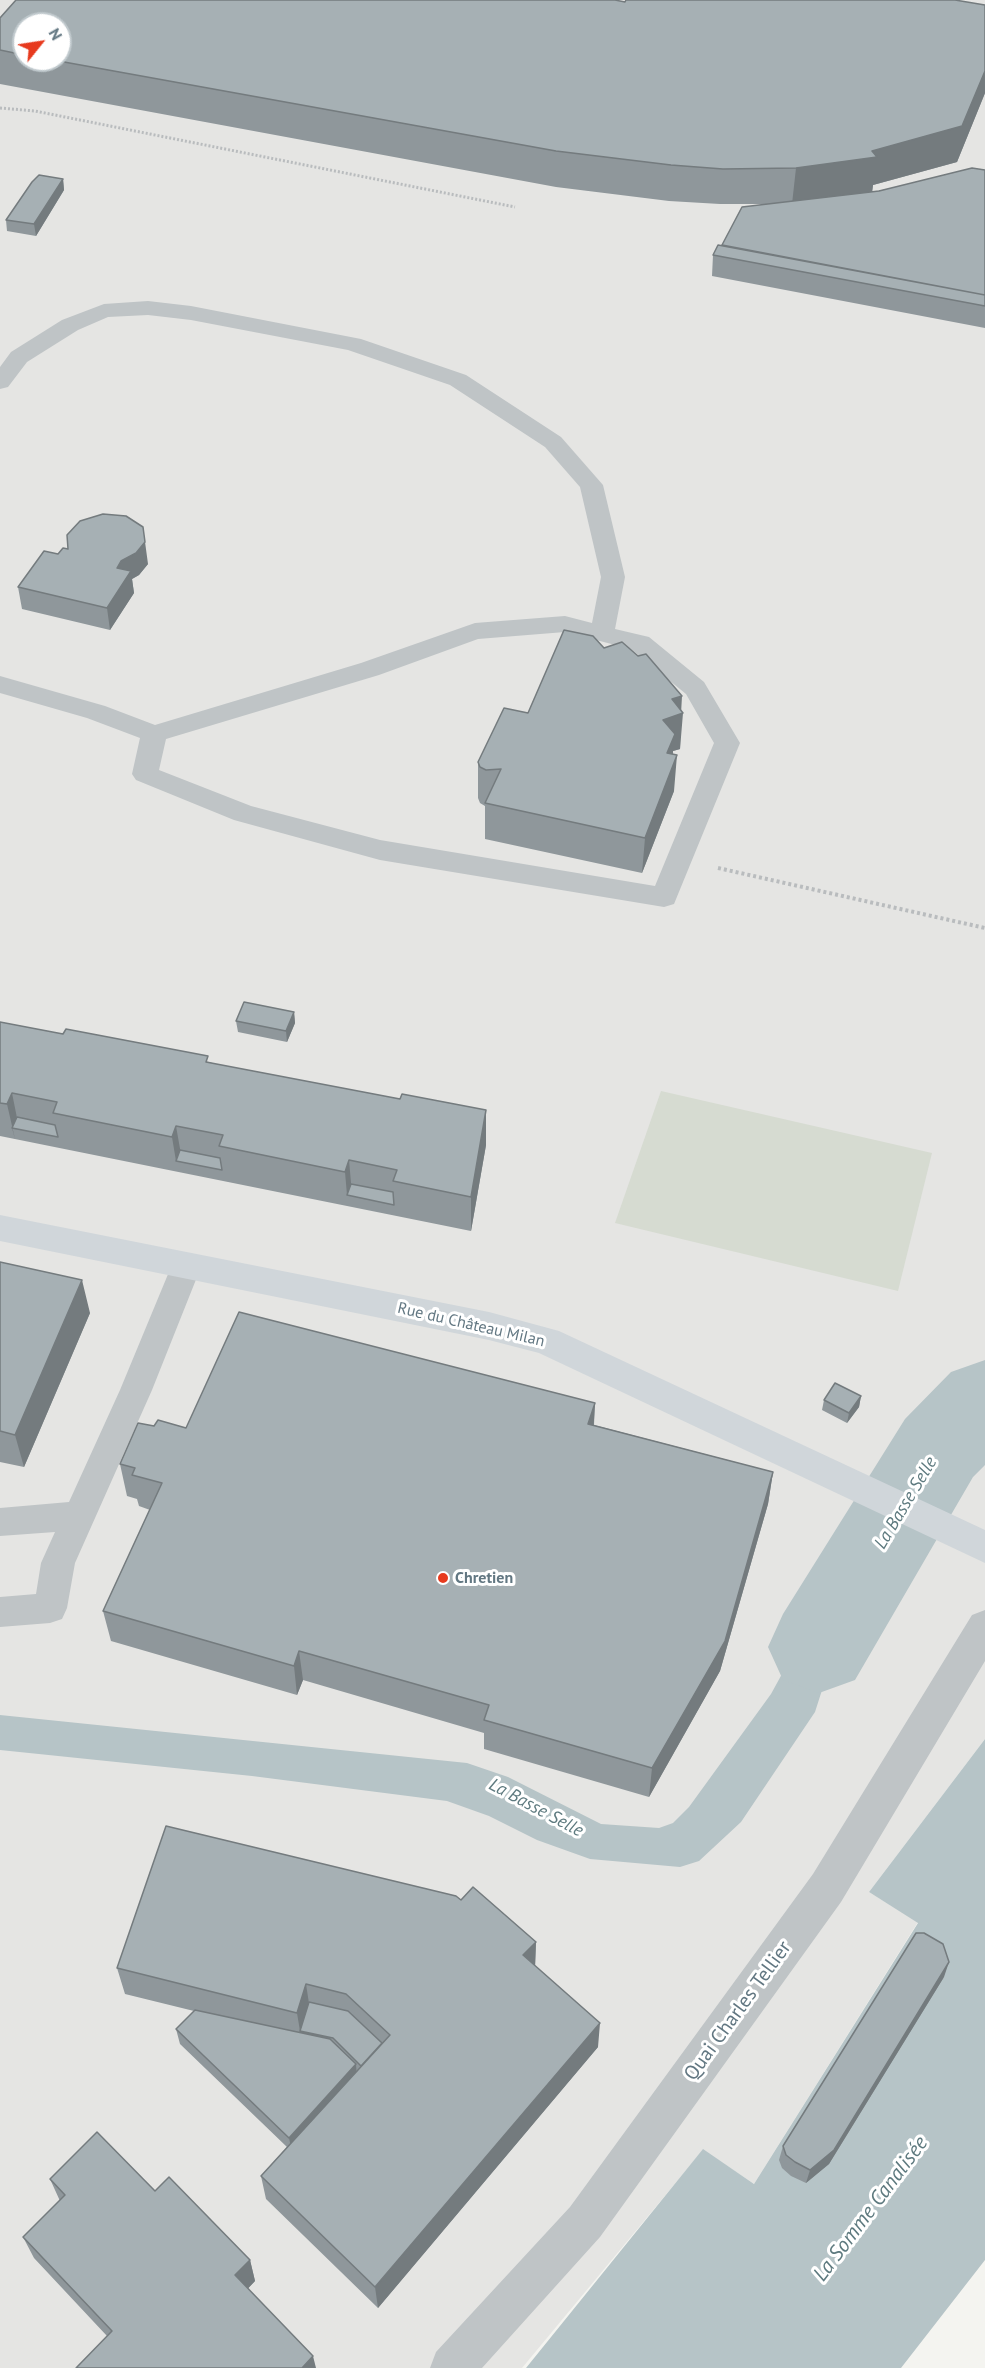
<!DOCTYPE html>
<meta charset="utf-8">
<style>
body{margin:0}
#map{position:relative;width:985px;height:2368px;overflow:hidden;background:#f4f4f0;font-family:"PT Sans",sans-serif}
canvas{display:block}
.north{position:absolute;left:12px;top:12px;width:60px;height:60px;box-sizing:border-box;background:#fff;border:2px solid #c0c9cd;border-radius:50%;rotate:60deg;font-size:16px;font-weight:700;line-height:24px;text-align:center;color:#627782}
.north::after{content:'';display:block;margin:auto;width:21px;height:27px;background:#e73a1e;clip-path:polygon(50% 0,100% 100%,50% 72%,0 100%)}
</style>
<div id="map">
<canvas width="985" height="2368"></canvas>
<div class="north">N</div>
</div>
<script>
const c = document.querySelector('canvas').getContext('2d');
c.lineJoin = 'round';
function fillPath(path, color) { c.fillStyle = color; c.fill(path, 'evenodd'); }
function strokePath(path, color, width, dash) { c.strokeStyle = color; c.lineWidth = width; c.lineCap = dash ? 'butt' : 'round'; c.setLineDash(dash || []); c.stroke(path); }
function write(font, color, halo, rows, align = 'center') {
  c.font = font + ' "PT Sans",sans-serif'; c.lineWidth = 6; c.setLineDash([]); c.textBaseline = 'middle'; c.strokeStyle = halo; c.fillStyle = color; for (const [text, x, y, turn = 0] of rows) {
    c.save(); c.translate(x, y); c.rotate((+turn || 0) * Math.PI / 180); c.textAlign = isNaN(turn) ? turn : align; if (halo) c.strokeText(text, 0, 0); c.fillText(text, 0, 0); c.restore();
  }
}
fillPath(new Path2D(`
 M0 0H985V1739L869 1892 918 1922 754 2184 703 2150 522 2368H0ZM24 24H60V60H24Z`), '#e5e5e3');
fillPath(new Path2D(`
 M661 1091 932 1153 898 1291 615 1223Z`), '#d6dbd1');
fillPath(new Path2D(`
 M985 1371V1433L949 1477 904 1456Z
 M862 1528 905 1550 822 1672 823 1687 815 1712 741 1822 699 1861 680 1867 590 1859 537 1840 489 1816 447 1801 252 1776 0 1750V1715L467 1763 508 1777 601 1824 659 1828 673 1823 689 1807 771 1694Z
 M985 1739V2260L901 2368H526L703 2149 754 2184 918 1923 869 1892Z`), '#b6c4c7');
fillPath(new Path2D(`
 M985 1360V1465L973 1477 855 1680 819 1693 783 1680 768 1647 783 1614 905 1419 951 1372Z`), '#b6c4c7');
strokePath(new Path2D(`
 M0 108 35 111 515 207`), '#b9bcbe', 3, [2, 2]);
strokePath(new Path2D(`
 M718 868 985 928`), '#b9bcbe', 4, [3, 3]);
fillPath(new Path2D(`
 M148 301 191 306 361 339 466 375 561 437 603 485 625 577 615 629 649 637 704 682 740 743 674 904 664 907 380 860 234 820 136 780 132 774 140 738 87 718 0 693V676L105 706 155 725 361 663 475 623 565 616 592 623 601 577 580 487 545 447 450 385 348 350 191 320 148 315 108 317 78 330 27 362 8 387 0 389V367L11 352 62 320 104 304ZM565 632 631 649 686 694 714 743 655 886 380 840 251 806 159 770 166 739 379 675 478 639Z
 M186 1255 197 1258 201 1267 152 1390 75 1563 67 1608 62 1619 50 1623 0 1627V1597L36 1594 41 1563 55 1532 0 1536V1508L69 1502 120 1390 171 1267 175 1258Z`), '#bfc4c6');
fillPath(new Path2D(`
 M985 1610V1661L841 1902 600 2237 482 2368H430L436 2352 570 2207 813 1874 972 1615Z`), '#bfc4c6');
fillPath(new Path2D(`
 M0 1215 489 1312 559 1331 985 1530V1563L539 1353 489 1340 0 1241Z`), '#d0d6da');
fillPath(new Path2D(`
 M625 2 985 5V93L957 162 873 185 872 192 985 170V328L712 276 713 255 763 204H720L669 201 556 187 0 84V18ZM24 24 60 60H24Z
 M63 179 64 190 36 236 7 231 6 220Z
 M68 549 148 564 139 575 132 579 134 593 110 630 22 609 18 587 58 554Z
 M604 648 681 710 680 749 673 751 674 791 642 873 485 839V806L480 803 478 798V762L528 713Z
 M294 1012 295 1023 287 1042 238 1032 236 1021Z
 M0 1022 209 1062 486 1145 471 1231 0 1136Z
 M0 1262 90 1313 24 1467 0 1462Z
 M861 1396 859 1407 847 1423 822 1410 824 1400Z
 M595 1403 594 1425 773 1472 768 1504 720 1671 649 1797 484 1749V1733L303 1680 297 1695 111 1641 103 1611 150 1510 139 1506 137 1499 127 1496 120 1464 154 1426 186 1428Z
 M461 1900 536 1942 535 1966 598 2047 378 2308 266 2199 261 2176 287 2147 180 2044 176 2029 194 2011 125 1994 117 1968Z
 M944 1977 829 2164 806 2183 791 2176 782 2168 779 2160 783 2146Z
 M50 2179 155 2191 250 2260 255 2281 248 2288 107 2336 34 2258 23 2237 60 2201Z`), '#8f979b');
fillPath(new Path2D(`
 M985 71V93L957 162 873 185 872 193 792 204 796 168 872 151Z
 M63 179 64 190 36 236 34 224Z
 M143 527 148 564 139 575 132 579 134 593 110 630 107 608 117 568Z
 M682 696 681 714 683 713 680 749 673 751 672 767 677 755 674 791 642 873 645 838 663 720 672 699Z
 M294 1012 295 1023 287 1042 286 1031Z
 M12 1093 19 1128H12L15 1139 7 1104Z
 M486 1110V1145L471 1231V1197Z
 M176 1126 182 1160 176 1161 172 1137Z
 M349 1160 352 1194 347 1195 345 1172Z
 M82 1280 90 1313 24 1467 15 1435Z
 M861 1396 859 1407 847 1423 849 1413Z
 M595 1403 593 1436 588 1424Z
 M773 1472 768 1504 720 1671 649 1797 652 1768Z
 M299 1651 303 1680 297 1695 294 1666Z
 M536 1942 535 1968 523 1955Z
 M949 1962 944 1977 829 2164 806 2183 810 2170Z
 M306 1984 310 2010 300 2031 297 2013Z
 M600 2023 598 2047 378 2308 375 2287Z
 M356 2064 357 2079 292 2152 289 2138Z
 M250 2260 255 2281 241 2296 235 2275Z
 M313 2356 316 2368H302Z`), '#747b7e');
const building = new Path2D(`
 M16 0H615L625 2 626 0H955L985 5V71L962 126 872 151 877 157 796 168 723 169 671 165 556 151 53 60H60V24H24V55L0 50V18Z
 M972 168 985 170V295L722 245 742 207 879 191Z
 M39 175 63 179 34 224 6 220 32 182Z
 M718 245 985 295V306L713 255Z
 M103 514 126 516 143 527 145 542 136 553 121 561 117 568 131 571 107 608 18 587 44 551 58 554 63 548 68 549 67 535 80 521Z
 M564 630 593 636 604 648 622 642 638 656 646 654 682 696 672 699 683 713 663 720 675 734 667 753 677 755 645 838 485 803 501 769 486 770 480 767 478 762 504 708 528 713Z
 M244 1002 294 1012 286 1031 236 1021Z
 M0 1022 63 1034 66 1029 208 1056 206 1062 400 1099 402 1094 486 1110 471 1197 393 1181 397 1170 349 1160 345 1172 219 1146 223 1135 176 1126 172 1137 53 1113 57 1102 12 1093 7 1104 0 1103Z
 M17 1117 55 1125 58 1137 12 1128Z
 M180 1150 220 1158 222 1170 176 1161Z
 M351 1184 393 1192 394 1205 347 1195Z
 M0 1262 82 1280 15 1435 0 1431Z
 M239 1312 595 1403 588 1424 773 1472 725 1641 652 1768 484 1720 489 1705 299 1651 294 1666 103 1611 162 1483 132 1475 135 1468 120 1464 138 1423 154 1426 158 1420 186 1428Z
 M835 1383 861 1396 849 1413 824 1400Z
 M166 1826 456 1896 461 1900 473 1887 536 1942 523 1955 600 2023 375 2287 261 2176 390 2035 346 1994 306 1984 297 2013 117 1968Z
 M916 1933H924L943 1944 949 1962 834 2150 810 2170 795 2162 786 2155 783 2146Z
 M309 2002 348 2011 382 2043 361 2066 333 2038 300 2031Z
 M195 2010 330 2039 356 2064 289 2138 176 2029Z
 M97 2132 155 2191 169 2177 250 2260 235 2275 313 2356 302 2368H76L112 2331 23 2237 65 2195 50 2179Z`);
fillPath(building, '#a6b0b4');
strokePath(building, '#747b7e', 1.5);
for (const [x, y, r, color] of [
 [443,1578,6,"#e73a1e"]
]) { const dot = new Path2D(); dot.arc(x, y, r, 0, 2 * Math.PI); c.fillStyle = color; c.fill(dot); strokePath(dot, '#fff', 2); }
write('16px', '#627782', '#fff', [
 ["Rue du Château Milan",471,1325,13]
]);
write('bold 16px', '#627782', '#fff', [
 ["Chretien",455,1578]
], 'left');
write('italic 18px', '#5e7a7f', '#fff', [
 ["La Basse Selle",906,1503,-59],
 ["La Basse Selle",536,1808,28]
]);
write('20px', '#627782', '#fff', [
 ["Quai Charles Tellier",738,2011,-54]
]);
write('italic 21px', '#5e7a7f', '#fff', [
 ["La Somme Canalisée",871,2209,-53]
]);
</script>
